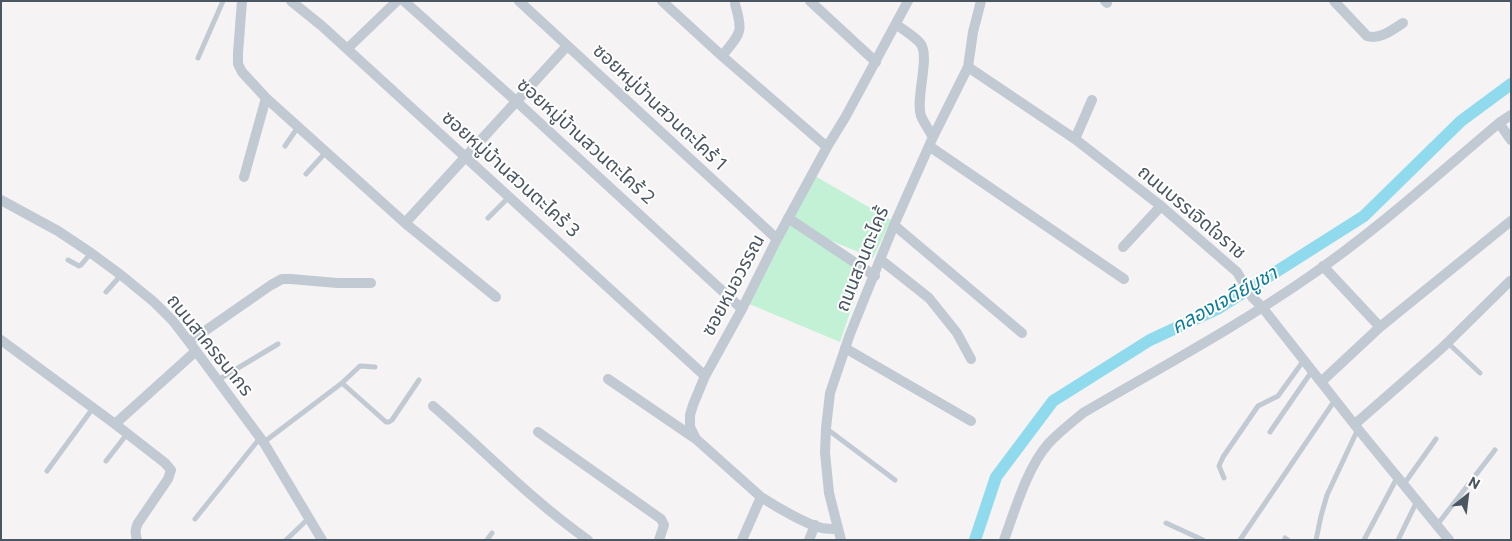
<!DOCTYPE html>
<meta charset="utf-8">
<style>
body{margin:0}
#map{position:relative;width:1512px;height:541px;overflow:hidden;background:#f5f3f3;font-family:Commissioner,sans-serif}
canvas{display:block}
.frame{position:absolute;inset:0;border:2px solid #4a5661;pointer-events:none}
.north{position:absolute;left:1442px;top:471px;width:50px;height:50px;-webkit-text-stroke:4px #fff;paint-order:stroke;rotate:29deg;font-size:14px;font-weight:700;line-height:20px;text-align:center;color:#4a5661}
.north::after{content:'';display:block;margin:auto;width:18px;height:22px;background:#4a5661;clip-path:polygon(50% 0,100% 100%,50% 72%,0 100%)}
</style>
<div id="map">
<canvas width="1512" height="541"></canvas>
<div class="frame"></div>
<div class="north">N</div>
</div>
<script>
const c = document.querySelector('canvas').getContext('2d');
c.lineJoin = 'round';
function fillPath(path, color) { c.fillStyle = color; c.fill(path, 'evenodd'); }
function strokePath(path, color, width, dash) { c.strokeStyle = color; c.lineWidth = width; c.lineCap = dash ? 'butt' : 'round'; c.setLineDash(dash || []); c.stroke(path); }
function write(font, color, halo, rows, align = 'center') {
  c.font = font + ' Commissioner,"Noto Sans Thai",sans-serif'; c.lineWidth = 4; c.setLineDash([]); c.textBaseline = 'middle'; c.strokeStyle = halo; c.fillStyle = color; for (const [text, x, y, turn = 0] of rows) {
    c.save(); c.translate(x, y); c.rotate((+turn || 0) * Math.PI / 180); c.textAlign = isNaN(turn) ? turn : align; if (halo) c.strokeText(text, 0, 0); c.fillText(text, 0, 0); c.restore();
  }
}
fillPath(new Path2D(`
 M815 176 891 220 873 258 793 225 863 274 840 342 747 303Z`), '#c3f1d5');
strokePath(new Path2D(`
 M975 540 996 477 1053 401 1150 340 1219 308 1364 216 1461 121 1511 84`), '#90daee', 12);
strokePath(new Path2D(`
 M198 58 223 1
 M285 146 298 127
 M306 174 326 152
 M488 218 509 197
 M68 260 79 266 81 265 91 253
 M106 292 121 275
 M1448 343 1480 373
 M218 380 278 344
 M342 383 360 366 375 367
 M827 429 895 480
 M1270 432 1312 371
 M264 442 342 383 386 422H389L392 420 419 380
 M106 461 127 434
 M47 471 93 408
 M1224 478 1219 466 1223 457 1258 406 1278 396 1304 360
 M1404 484 1436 439
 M195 519 260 438
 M1166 523 1203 540
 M1437 525 1495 450
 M1285 538 1288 540
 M286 540 309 518
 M487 540 492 533
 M1240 540 1335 400
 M1316 540 1321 516 1327 495 1358 429
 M1364 540 1398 476
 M1398 540 1417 501`), '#c1cad2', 5);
strokePath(new Path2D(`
 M242 1 238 53V64L242 72 266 98 405 223 496 297
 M291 1 322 26 705 376
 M404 1 516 101 742 309
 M519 1 777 239
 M662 1 722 56 827 147
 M810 1 876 62
 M1105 1 1107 3
 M1334 1 1367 36C1380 40 1392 30 1403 23
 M896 24C903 30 914 36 920 43 931 55 915 98 921 116 924 123 929 130 933 137
 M347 49 397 1
 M722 56C740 33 744 34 735 4
 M968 67 1075 139 1161 206 1237 272 1252 297 1262 307 1358 429 1449 540
 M1499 123 1511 140
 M1075 139 1092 100
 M929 146 1124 279
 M244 177 266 98
 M1 200 58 231 91 253 121 275 154 302 173 321 196 351 264 443 322 540
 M788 218 875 276
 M405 223 567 46
 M894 225 1022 333
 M1123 247 1161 206
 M881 260 929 298 957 333 971 359
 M1323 266 1380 327
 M1 340 115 424 165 463 171 470 168 479 138 523C135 529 135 533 137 540
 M189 342 271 285 282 279H291L337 283H371
 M845 348 971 421
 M608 379 696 439
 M1321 382 1380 327 1511 221
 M433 406C484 450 532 501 588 540
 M115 424 196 351
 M1355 424 1442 348 1510 281
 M538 432 661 519 664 525 659 540
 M838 529C833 529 828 529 822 528 807 525 775 506 761 497L696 439 690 427V415L693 405 705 376 742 309 777 239 827 147 846 116 908 1
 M742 540 761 497
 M809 540 815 525
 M841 540 829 493 825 453 826 428 830 393 850 334 894 225 933 137 968 67 973 32 981 1
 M1004 540C1015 510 1027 468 1048 444 1058 433 1071 423 1083 413 1158 369 1238 326 1310 276 1377 230 1437 175 1499 123L1511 115`), '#c1cad2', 10);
write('19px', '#4a5661', '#fff', [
 ["ซอยหมู่บ้านสวนตะไคร้ 1",660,107,43],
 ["ซอยหมู่บ้านสวนตะไคร้ 2",586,141,42],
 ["ซอยหมู่บ้านสวนตะไคร้ 3",511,174,42],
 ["ถนนบรรเจิดใจราช",1192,212,40],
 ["ถนนสวนตะไคร้",862,259,-68],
 ["ซอยหมอวรรณ",733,285,-62],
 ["ถนนสาครธนากร",210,345,51]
]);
write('italic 20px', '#0c7c9b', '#fff', [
 ["คลองเจดีย์บูชา",1224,300,-29]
]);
</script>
